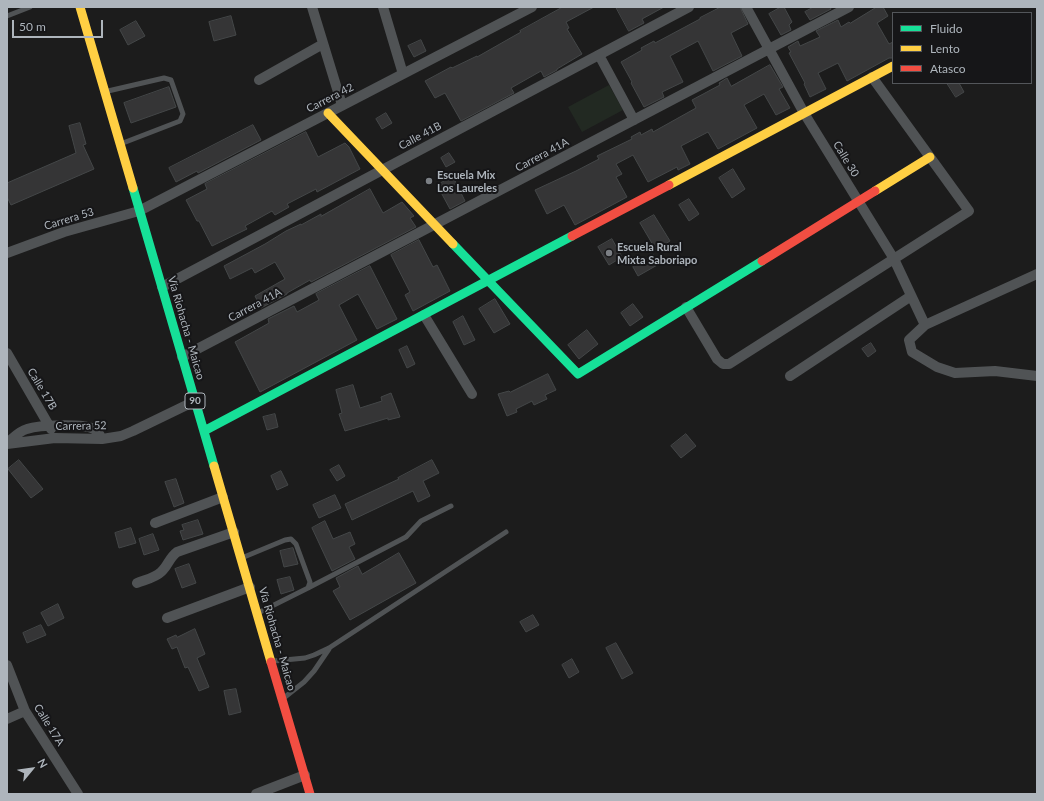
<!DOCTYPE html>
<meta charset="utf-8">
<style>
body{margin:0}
#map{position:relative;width:1044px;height:801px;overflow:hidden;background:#1c1c1c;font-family:Lato,sans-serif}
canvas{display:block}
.frame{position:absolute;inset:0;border:8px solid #aeb5bc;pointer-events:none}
.legend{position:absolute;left:892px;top:12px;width:140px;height:72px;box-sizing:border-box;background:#161618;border:1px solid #53565a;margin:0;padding:5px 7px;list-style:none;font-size:12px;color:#aeb5bc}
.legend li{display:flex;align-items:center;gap:8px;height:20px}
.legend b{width:20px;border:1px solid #53565a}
.north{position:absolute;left:12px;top:749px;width:40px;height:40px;-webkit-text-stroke:3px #161618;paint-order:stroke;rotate:61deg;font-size:11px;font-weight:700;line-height:16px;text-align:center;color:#aeb5bc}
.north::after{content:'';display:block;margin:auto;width:14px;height:18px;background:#aeb5bc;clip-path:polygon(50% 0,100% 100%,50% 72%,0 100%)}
.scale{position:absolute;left:12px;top:20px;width:91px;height:18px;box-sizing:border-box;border:2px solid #aeb5bc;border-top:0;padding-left:5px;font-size:12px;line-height:14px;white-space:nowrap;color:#aeb5bc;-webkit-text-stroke:3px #161618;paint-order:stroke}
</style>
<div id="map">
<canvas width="1044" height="801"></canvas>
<div class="frame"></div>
<ul class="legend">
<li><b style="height:5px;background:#16e098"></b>Fluido</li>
<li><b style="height:5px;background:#ffcf43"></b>Lento</li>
<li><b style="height:5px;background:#f24e42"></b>Atasco</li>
</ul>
<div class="north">N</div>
<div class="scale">50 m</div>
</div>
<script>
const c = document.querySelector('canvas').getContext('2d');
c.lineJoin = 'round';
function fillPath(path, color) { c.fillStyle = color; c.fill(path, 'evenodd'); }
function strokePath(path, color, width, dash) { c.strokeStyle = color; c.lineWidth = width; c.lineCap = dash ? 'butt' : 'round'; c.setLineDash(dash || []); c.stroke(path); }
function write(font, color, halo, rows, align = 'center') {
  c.font = font + ' Lato,sans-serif'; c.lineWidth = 4; c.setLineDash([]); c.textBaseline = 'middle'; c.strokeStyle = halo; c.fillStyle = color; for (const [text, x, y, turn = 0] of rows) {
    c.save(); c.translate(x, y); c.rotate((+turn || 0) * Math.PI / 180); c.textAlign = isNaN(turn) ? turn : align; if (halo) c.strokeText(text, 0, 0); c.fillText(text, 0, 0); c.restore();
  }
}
fillPath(new Path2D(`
 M609 85 623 110 582 132 568 107Z`), '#222922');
const building = new Path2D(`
 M563 7H594L566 22 569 28 567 29 582 54 557 69V70L544 77 541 71 511 88 514 93 461 121 445 93 435 98 425 81 451 67 452 68 477 56V57L521 32 520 31Z
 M616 7H664L642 19 644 23 629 31Z
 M721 7H740L748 24 731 33 742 56 713 71 698 41 670 56 683 82 662 92 664 97 644 107 631 83 632 82 621 62 642 50 641 48 654 41 655 43 700 19V18Z
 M781 7H784L792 22 789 25 791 30 781 35 769 14Z
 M814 7H830L831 9 810 20 805 12Z
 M877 7H883L888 16 877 23 889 44 893 42V58H889L847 81 838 63 818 73 826 89 810 97 804 84 805 83 789 53 791 52 788 47 798 41 800 46 820 37 816 31 838 20 841 27 849 22 850 23Z
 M231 16 236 35 214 41 209 22Z
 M136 21 145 36 128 45 120 30Z
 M421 40 426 51 414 57 408 46Z
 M770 65 783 87 779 89 790 108 776 115 764 94 744 105 757 128 718 149 708 132 681 146 690 164 678 170 677 167 648 182 633 155 616 164 622 174 616 177 627 197 575 225 564 205 547 214 535 190 576 171 599 159 597 156 632 139 631 137 640 132 641 135 652 129 653 132 696 108 692 100 720 85 719 83 727 78 731 86Z
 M947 83H959L964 92 956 97Z
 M169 87 176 107 131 123 124 103Z
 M386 113 392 123 382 129 376 119Z
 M80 123 86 144 83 145 94 169 11 205 7 197V183L76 153 69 126Z
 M253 125 261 140 198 173 197 171 176 182 169 168Z
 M306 132 318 157 345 143 349 147 360 169 317 192 316 189 287 204 289 207 275 215 272 211 245 226 247 229 212 246 199 221H197L186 200 207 189 205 184Z
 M449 153 455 162 446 167 441 158Z
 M733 169 745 189 732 198 719 178Z
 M453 177 465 201 450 209 437 185Z
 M370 189 383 213 402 202 414 216 410 218 416 227 311 282 310 280 287 293V294L261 308 255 296 285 279 275 262 255 273 252 268 230 279 224 266 265 244 286 231 301 224V225L321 214V216Z
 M689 199 699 214 689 221 679 205Z
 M654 215 670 241 656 250 640 223Z
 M612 239 622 257 609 265 598 247Z
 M419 240 433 267 437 265 450 291 413 311 405 295 410 292 391 255Z
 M654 255 659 264 638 276 633 267Z
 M370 266 397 319 377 329 358 294 339 305 357 340 260 392 235 342 262 327 269 323 268 319 294 306 297 312 319 300 316 294Z
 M495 299 510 324 494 333 479 309Z
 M633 304 643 317 630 326 621 313Z
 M463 316 475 340 464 345 453 322Z
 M587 330 598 344 579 359 568 345Z
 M871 343 876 351 868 357 862 349Z
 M407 346 415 364 407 368 399 350Z
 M548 374 556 390 545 395 547 399 534 405 532 401 516 409 517 412 507 416 498 394 509 391 510 392Z
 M353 385 360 408 382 401 381 397 391 393 400 417 388 420V418L345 431 339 414 342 413 336 390Z
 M275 414 278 427 267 430 263 417Z
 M686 434 696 446 681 458 671 446Z
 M19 460 43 489 31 498 8 469Z
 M432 460 439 473 423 481 430 496 418 502 413 491 352 520 345 504 399 479 398 478Z
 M339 465 345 476 337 481 330 470Z
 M281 471 288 485 277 490 271 476Z
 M176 479 184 503 174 507 165 482Z
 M335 495 341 508 319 518 313 505Z
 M198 520 203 534 183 540 180 531 184 530 182 525Z
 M325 521 333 539 350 532 355 544 349 547 355 559 332 571 312 528Z
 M131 528 136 543 119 548 115 533Z
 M153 534 159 550 144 555 139 539Z
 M293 548 298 564 284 567 280 551Z
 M399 553 416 583 350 620 333 591 340 587 336 578 358 566 362 574Z
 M189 564 196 583 182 588 175 569Z
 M290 577 294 590 281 594 277 580Z
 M58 604 64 618 48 626 41 613Z
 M533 615 539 625 526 632 520 622Z
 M41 625 46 635 27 643 23 633Z
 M195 629 205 654 197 658 209 687 199 691 188 667 185 668 177 647 172 649 167 639 176 635 177 637Z
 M616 643 633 673 622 679 606 648Z
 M572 659 579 672 569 678 562 665Z
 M236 689 241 712 229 715 224 691Z`);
fillPath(building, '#353536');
strokePath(building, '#444748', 1);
strokePath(new Path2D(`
 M7 16 30 7
 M108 91 164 78 171 80 183 114 180 121 123 143
 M244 557 285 540 291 539 296 544 310 582 308 588 260 612
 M308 588 406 537 421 521 451 506
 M274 661 305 658 314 655 329 648 506 532
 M285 697 304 682 314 671 329 649`), '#505355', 5);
strokePath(new Path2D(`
 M312 7 342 105
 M383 7 403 74
 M746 7 804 113 894 259 925 325
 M599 55 634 120
 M259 80 323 44
 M7 253 64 232 139 211 532 7
 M1037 274 925 325 909 340 912 352 937 367 955 373 995 371 1037 376
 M162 287 689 7
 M686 307 717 359 723 364H729L969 211 872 77
 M424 315 472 394
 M7 353 51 429
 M182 357 849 7
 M790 376 911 296
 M7 443C13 438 19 431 27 429 39 425 83 423 94 429 98 431 100 435 102 439
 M7 444 55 438 102 439 121 436 133 431 195 401
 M155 523 223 497
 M137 583C144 580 155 578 161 572 168 566 169 558 177 552L234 532
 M167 618 250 587
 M7 665 25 711 78 794
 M7 719 25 711
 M256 794 305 775`), '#505355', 10);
strokePath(new Path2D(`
 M133 188 214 466
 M453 244 578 374 762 261
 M204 431 572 236`), '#16e098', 9);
strokePath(new Path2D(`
 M80 7 133 188
 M328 113 453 244
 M669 185 893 66
 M875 191 930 157
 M214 466 271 662`), '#ffcf43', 9);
strokePath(new Path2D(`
 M572 236 669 185
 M762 261 875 191
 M271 662 310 794`), '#f24e42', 9);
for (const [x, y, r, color] of [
 [429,181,4,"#7b7f84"],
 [609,253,4,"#7b7f84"]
]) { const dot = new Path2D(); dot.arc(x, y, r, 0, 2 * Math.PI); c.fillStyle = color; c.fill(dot); strokePath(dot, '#161618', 1.5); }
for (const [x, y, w] of [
 [195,401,20]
]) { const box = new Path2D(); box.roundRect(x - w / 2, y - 8, w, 16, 3); c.fillStyle = '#161618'; c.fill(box); strokePath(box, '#aeb5bc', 1); }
write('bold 10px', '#aeb5bc', null, [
 ["90",195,401]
]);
write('11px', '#aeb5bc', '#161618', [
 ["Carrera 42",330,98,-27],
 ["Calle 41B",420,136,-28],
 ["Carrera 41A",542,155,-28],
 ["Calle 30",846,159,59],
 ["Carrera 53",69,219,-17],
 ["Carrera 41A",255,305,-28],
 ["Vía Riohacha - Maicao",186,328,74],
 ["Calle 17B",42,389,59],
 ["Carrera 52",81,426,-1],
 ["Vía Riohacha - Maicao",277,639,74],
 ["Calle 17A",49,725,58]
]);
write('bold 11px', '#aeb5bc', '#161618', [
 ["Escuela Mix",437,175],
 ["Los Laureles",437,188],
 ["Escuela Rural",617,247],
 ["Mixta Saboriapo",617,260]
], 'left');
</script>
